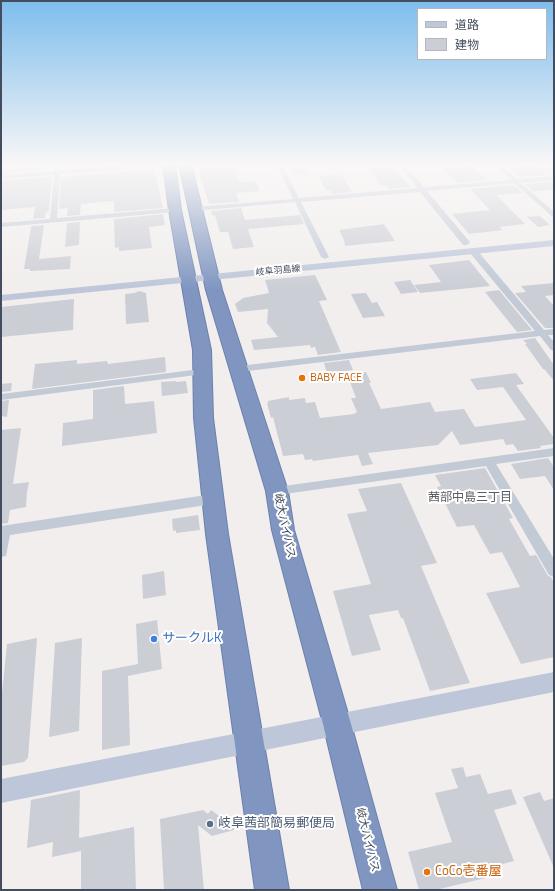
<!DOCTYPE html>
<meta charset="utf-8">
<style>
body{margin:0}
#map{position:relative;width:555px;height:891px;overflow:hidden;background:#f1eeed;font-family:"Titillium Web","Noto Sans JP",sans-serif}
canvas{display:block}
.frame{position:absolute;inset:0;border:2px solid #444d5d;pointer-events:none}
.legend{position:absolute;left:417px;top:8px;width:130px;height:52px;box-sizing:border-box;background:#fff;border:1px solid #b4b8be;margin:0;padding:5px 7px;list-style:none;font-size:12px;color:#444d5d}
.legend li{display:flex;align-items:center;gap:8px;height:20px}
.legend b{width:20px;border:1px solid #b4b8be}
</style>
<div id="map">
<canvas width="555" height="891"></canvas>
<div class="frame"></div>
<ul class="legend">
<li><b style="height:5px;background:#bec7d9"></b>道路</li>
<li><b style="height:11px;background:#ccced6"></b>建物</li>
</ul>
</div>
<script>
const c = document.querySelector('canvas').getContext('2d');
c.lineJoin = 'round';
function fillPath(path, color) { c.fillStyle = color; c.fill(path, 'evenodd'); }
function strokePath(path, color, width, dash) { c.strokeStyle = color; c.lineWidth = width; c.lineCap = dash ? 'butt' : 'round'; c.setLineDash(dash || []); c.stroke(path); }
function write(font, color, halo, rows, align = 'center') {
  c.font = font + ' "Titillium Web","Noto Sans JP",sans-serif'; c.lineWidth = 4; c.setLineDash([]); c.textBaseline = 'middle'; c.strokeStyle = halo; c.fillStyle = color; for (const [text, x, y, turn = 0] of rows) {
    c.save(); c.translate(x, y); c.rotate((+turn || 0) * Math.PI / 180); c.textAlign = isNaN(turn) ? turn : align; if (halo) c.strokeText(text, 0, 0); c.fillText(text, 0, 0); c.restore();
  }
}
fillPath(new Path2D(`
 M1 164H40L39 169H42V170L1 174Z
 M365 164H390L411 187 389 189 387 186 381 185Z
 M469 164 487 180 456 183 441 166Z
 M504 164H519L522 167 554 164V175L519 177Z
 M302 165 307 174 294 175 291 166Z
 M234 166 240 182 256 181 260 191 236 193 239 202 209 204 198 169Z
 M154 169 163 208 114 212V201L81 204 80 215 67 216 68 208 59 209 61 177Z
 M341 174 352 192 332 194 331 191 326 190 318 176Z
 M52 177 49 210 45 214V218L33 219 35 207 1 210V180Z
 M554 182V189L537 191 533 192 525 184Z
 M514 185 523 193 496 195 525 224 499 227 503 230 469 234 452 214 490 210 470 189Z
 M241 208 245 220 300 215 304 224 248 229 254 247 233 249 228 232H220L215 216 212 215 211 211Z
 M163 214 165 225 149 227 152 248 119 251V247L115 248 114 219Z
 M540 216 550 225 538 227 527 217Z
 M80 222 79 245 65 247 67 223Z
 M384 224 395 241 345 246 344 240 339 230Z
 M44 225 39 259 71 256 70 269 30 271V269H24L31 227 32 226Z
 M469 260 490 286 420 293 414 285 441 282 429 265Z
 M315 275 327 300 319 301 341 352 318 355 315 347 311 348 310 345 254 350 251 340 278 337 267 323 268 309 238 312 235 304 243 298 269 293 265 280Z
 M410 280 418 292 401 294 394 282Z
 M554 283V295L545 296 554 306V328H545L515 293 526 292 521 286Z
 M499 290 532 330 517 332 485 292Z
 M139 291 146 293 149 322 126 324 125 294 135 293Z
 M366 293 372 303 377 302 385 316 363 318 351 294Z
 M74 299 73 330 1 337V307Z
 M535 338 554 365V381L545 370 543 369 525 344H527L523 340Z
 M165 357 166 372 32 389 35 364 77 360V364L107 361 108 364Z
 M349 360 353 370 327 373 324 363Z
 M366 372 371 383H369L381 409 430 402 435 412 464 409 475 427 526 420 503 387 477 390 470 379 516 373 524 384 516 385 554 438V444L540 446 541 448 518 451 513 444 506 445 503 439 460 445 452 431 438 445 368 453 373 464 362 466 358 455 313 461 312 459 305 460 303 454 283 456 273 417 271 418 267 403H268V401L289 397V400L305 398 306 403 315 402 320 418 354 414 357 412 351 398H356L347 374Z
 M176 381V382L186 381 188 393 162 396 161 382Z
 M12 383 11 391 1 392V384Z
 M124 386 125 404 154 401 157 433 62 446 63 423 93 419V390Z
 M9 400 7 417 1 416V401Z
 M21 428 13 484 29 482 27 492 26 507 10 510 8 523 1 524V430Z
 M548 458 554 467V490L545 476 520 479 511 464Z
 M485 468 513 518 509 519 530 556 536 555 548 576 551 577 554 583V657L521 664 486 593 520 587 502 552 490 554 474 525 457 527 437 487 441 486 435 475Z
 M401 483 437 563 421 566 470 683 430 691 403 618H401L398 610 369 615 381 650 352 656 333 591 371 584 347 514 367 511 358 489Z
 M198 515 200 530 176 533V530L173 531 172 519Z
 M164 571 166 595 143 599 142 575Z
 M157 620 162 669 128 676 130 745 102 750V671L138 664 136 624Z
 M37 638 28 758 24 762 1 766V703L7 644Z
 M82 638 79 731 49 737 55 643Z
 M463 767 466 777 480 774 488 794 511 789 517 804 494 810 514 861 487 868 490 877 435 890H419L408 852 452 842 435 793 458 788 451 769Z
 M80 790 79 838 134 827 136 890H81V851L52 857 53 842 27 848 31 800Z
 M540 792 544 801 554 798V868L523 797Z
 M203 810 208 814 211 810 226 821 232 819 234 830 212 836 198 825 204 890H164L160 819Z`), '#ccced6');
const highway = new Path2D(`
 M163 164H175L181 210 211 350 213 418 228 534 289 890H255L206 534 194 418 193 350 169 210Z
 M179 164H191L222 290 288 491 294 530 351 724 397 890H363L323 724 272 530 266 491 206 290Z`);
strokePath(highway, '#6c81ad', 2);
fillPath(new Path2D(`
 M55 164H61V170L146 164H172L169 166 60 174 57 218 175 208 178 210 175 212 1 227V223L50 219 54 175 1 179V175L54 171Z
 M276 164H282L299 198 417 188 398 164H404L424 187 511 180 494 164H501L517 179 554 176V180L521 183 554 212V218L514 183 427 191 469 241 470 243 466 245H463L420 192 301 202 329 257 325 259 321 257 295 202 195 211 192 209 195 207 293 199Z
 M470 249H476L544 330 554 329V335H548L554 342V351L551 350 540 336 239 372 234 369 239 366 535 331 470 253Z
 M201 369 206 372 204 374 1 400V394Z
 M554 448V456L496 464 554 559V577L549 575 486 466 277 495 273 494 271 491 273 488 277 487Z
 M213 494 217 496 219 499 217 502 213 504 10 535 6 556 1 557V526Z`), '#c2cad6');
fillPath(new Path2D(`
 M554 240V246L1 301V295Z
 M554 672V692L1 803V779Z`), '#bec7d9');
fillPath(highway, '#8096c1');
const sky = c.createLinearGradient(0, 0, 0, 289);
sky.addColorStop(0, '#7ebded');
sky.addColorStop(0.57, '#f9f7f7');
sky.addColorStop(1, '#f9f7f700');
c.fillStyle = sky;
c.fillRect(0, 0, 555, 289);
for (const [x, y, r, color] of [
 [302,378,4,"#e8710a"],
 [154,639,4,"#3f7fe0"],
 [210,824,4,"#5c6f8a"],
 [427,872,4,"#e8710a"]
]) { const dot = new Path2D(); dot.arc(x, y, r, 0, 2 * Math.PI); c.fillStyle = color; c.fill(dot); strokePath(dot, '#fff', 1.5); }
write('9px', '#444d5d', '#fff', [
 ["岐阜羽島線",278,271,-5]
]);
write('11px', '#c56008', '#fff', [
 ["BABY FACE",310,378]
], 'left');
write('11px', '#444d5d', '#fff', [
 ["岐大バイパス",284,526,78],
 ["岐大バイパス",367,840,76]
]);
write('12px', '#5a5c63', '#fff', [
 ["茜部中島三丁目",470,498]
]);
write('13px', '#366cbe', '#fff', [
 ["サークルK",162,639]
], 'left');
write('13px', '#4e5e75', '#fff', [
 ["岐阜茜部簡易郵便局",218,824]
], 'left');
write('13px', '#c56008', '#fff', [
 ["CoCo壱番屋",435,872]
], 'left');
</script>
